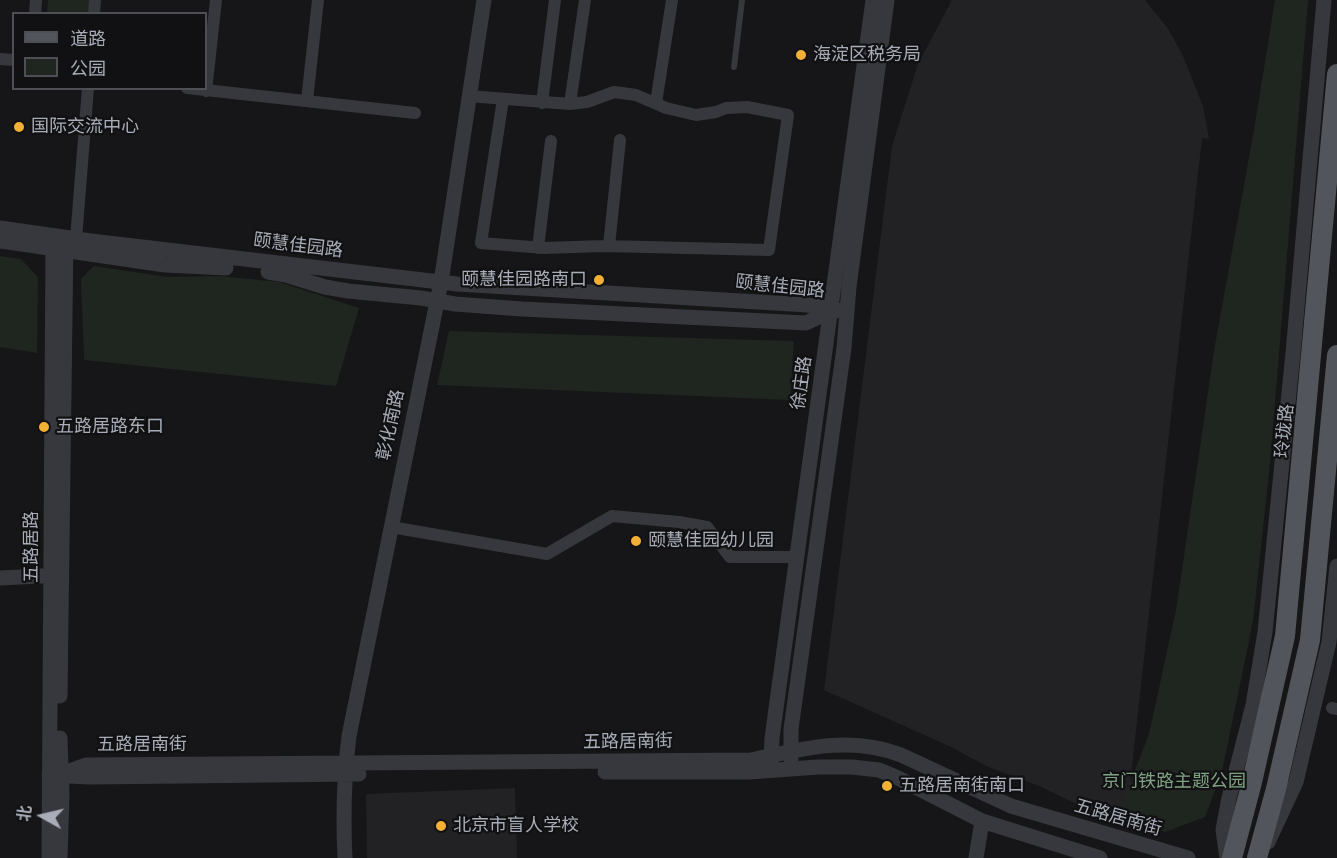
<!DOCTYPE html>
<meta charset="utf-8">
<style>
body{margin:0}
#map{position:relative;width:1337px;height:858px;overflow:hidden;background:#161618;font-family:Manrope,"Noto Sans SC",sans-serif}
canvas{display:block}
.legend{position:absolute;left:12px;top:12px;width:195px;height:78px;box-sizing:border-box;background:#111113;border:2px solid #4d4f55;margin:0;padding:8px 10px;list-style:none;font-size:18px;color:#a8adb8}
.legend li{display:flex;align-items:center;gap:12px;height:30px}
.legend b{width:30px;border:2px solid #4d4f55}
.north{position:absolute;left:12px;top:786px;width:60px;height:60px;-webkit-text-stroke:4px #111113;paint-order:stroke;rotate:278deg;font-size:16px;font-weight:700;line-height:24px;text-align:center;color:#a8adb8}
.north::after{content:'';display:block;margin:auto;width:21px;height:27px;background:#a8adb8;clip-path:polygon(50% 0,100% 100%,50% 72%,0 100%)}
</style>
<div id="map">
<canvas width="1337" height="858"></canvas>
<ul class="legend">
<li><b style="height:8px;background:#53555c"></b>道路</li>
<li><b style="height:16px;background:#1e261f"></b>公园</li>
</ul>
<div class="north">北</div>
</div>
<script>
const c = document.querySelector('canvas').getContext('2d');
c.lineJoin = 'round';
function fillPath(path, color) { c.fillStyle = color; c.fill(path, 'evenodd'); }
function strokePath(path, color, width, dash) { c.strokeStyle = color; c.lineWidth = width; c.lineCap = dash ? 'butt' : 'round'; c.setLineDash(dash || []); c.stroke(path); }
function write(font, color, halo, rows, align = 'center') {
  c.font = font + ' Manrope,"Noto Sans SC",sans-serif'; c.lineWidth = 4.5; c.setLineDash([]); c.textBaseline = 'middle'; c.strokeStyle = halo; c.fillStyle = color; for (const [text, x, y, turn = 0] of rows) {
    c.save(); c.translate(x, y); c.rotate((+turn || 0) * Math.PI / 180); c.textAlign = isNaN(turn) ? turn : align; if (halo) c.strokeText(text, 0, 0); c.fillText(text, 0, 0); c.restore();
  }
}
fillPath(new Path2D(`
 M952 0H1145L1169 30 1183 56 1203 106 1209 139 1202 138 1128 802 1104 817 1039 786 986 766 951 747 824 690 892 146 918 64Z
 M515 788 517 858H367L366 794Z`), '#222225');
fillPath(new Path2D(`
 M48 0H90L88 13 47 14Z
 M1275 0H1308L1270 463 1253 621 1222 772 1205 817 1165 832 1116 819 1149 734 1176 610 1215 345 1254 130Z
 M0 256 21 259 38 277 37 353 0 347Z
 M94 266 168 277 220 276 279 282 359 308 336 386 84 360 81 279Z
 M449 331 794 341 790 400 437 385Z`), '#1e261f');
strokePath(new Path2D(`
 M734 67 742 0`), '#37383d', 6);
strokePath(new Path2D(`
 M35 14 36 0
 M94 14 95 0
 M0 59 14 60
 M187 88 415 113
 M206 91 216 0
 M469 96 570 104 587 102 614 92 636 95 666 108 696 115 716 112 726 108 747 107 788 115 769 250 605 246 544 248 481 243 503 99
 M307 101 318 0
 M542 103 555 0
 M656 103 672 0
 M570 104 585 0
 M76 239 88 88
 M609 246 620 140
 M538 248 551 141
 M391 527 547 554 612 516 679 522 707 527 730 557H797
 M1332 708 1337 709`), '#37383d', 12);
strokePath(new Path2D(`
 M0 228 91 241 457 284 808 305 847 312
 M0 241 165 265 226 268
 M268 272 286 275 325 287 348 291 421 298 455 304 522 309 806 323 831 311
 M0 578 60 575
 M60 696 66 240
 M60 738 62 795 60 858
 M791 759V729L844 348 849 287 887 0
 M771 764 772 738 873 0
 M605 772H749L818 767H852L879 770 898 778 982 821 1100 858
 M61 774 86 765 751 760C801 749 851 735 901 755L1011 806 1188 858
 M49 775 90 777 359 774
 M1268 842 1296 782 1329 642 1337 566
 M49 858 53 239
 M345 858C343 817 344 776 349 736L441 282 484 0
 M976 858 982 821
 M1227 858 1223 830 1229 798 1253 705 1265 632 1293 353 1324 0`), '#37383d', 15);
strokePath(new Path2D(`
 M1232 858 1252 782 1285 636 1337 74
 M1257 858 1276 789 1310 640 1337 355`), '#53555c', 20);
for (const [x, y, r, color] of [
 [801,55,6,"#f2b134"],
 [19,127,6,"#f2b134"],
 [599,280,6,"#f2b134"],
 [44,427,6,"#f2b134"],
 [636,541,6,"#f2b134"],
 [887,786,6,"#f2b134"],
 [441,826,6,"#f2b134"]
]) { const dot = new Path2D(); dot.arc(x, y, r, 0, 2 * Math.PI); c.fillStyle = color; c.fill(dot); strokePath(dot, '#111113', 2); }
write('18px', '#a8adb8', '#111113', [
 ["海淀区税务局",813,55],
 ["国际交流中心",31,127],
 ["颐慧佳园路南口",587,280,"right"],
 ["五路居路东口",56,427],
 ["颐慧佳园幼儿园",648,541],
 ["五路居南街南口",899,786],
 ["北京市盲人学校",453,826]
], 'left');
write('18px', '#a8adb8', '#111113', [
 ["颐慧佳园路",298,246,7],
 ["颐慧佳园路",780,287,6],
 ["徐庄路",802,383,-82],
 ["彰化南路",391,425,-78],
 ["玲珑路",1285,431,-84],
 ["五路居路",32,547,-90],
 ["五路居南街",628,742,-1],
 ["五路居南街",142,745],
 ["五路居南街",1118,818,16]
]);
write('18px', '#7fa381', '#111113', [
 ["京门铁路主题公园",1174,782]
]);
</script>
